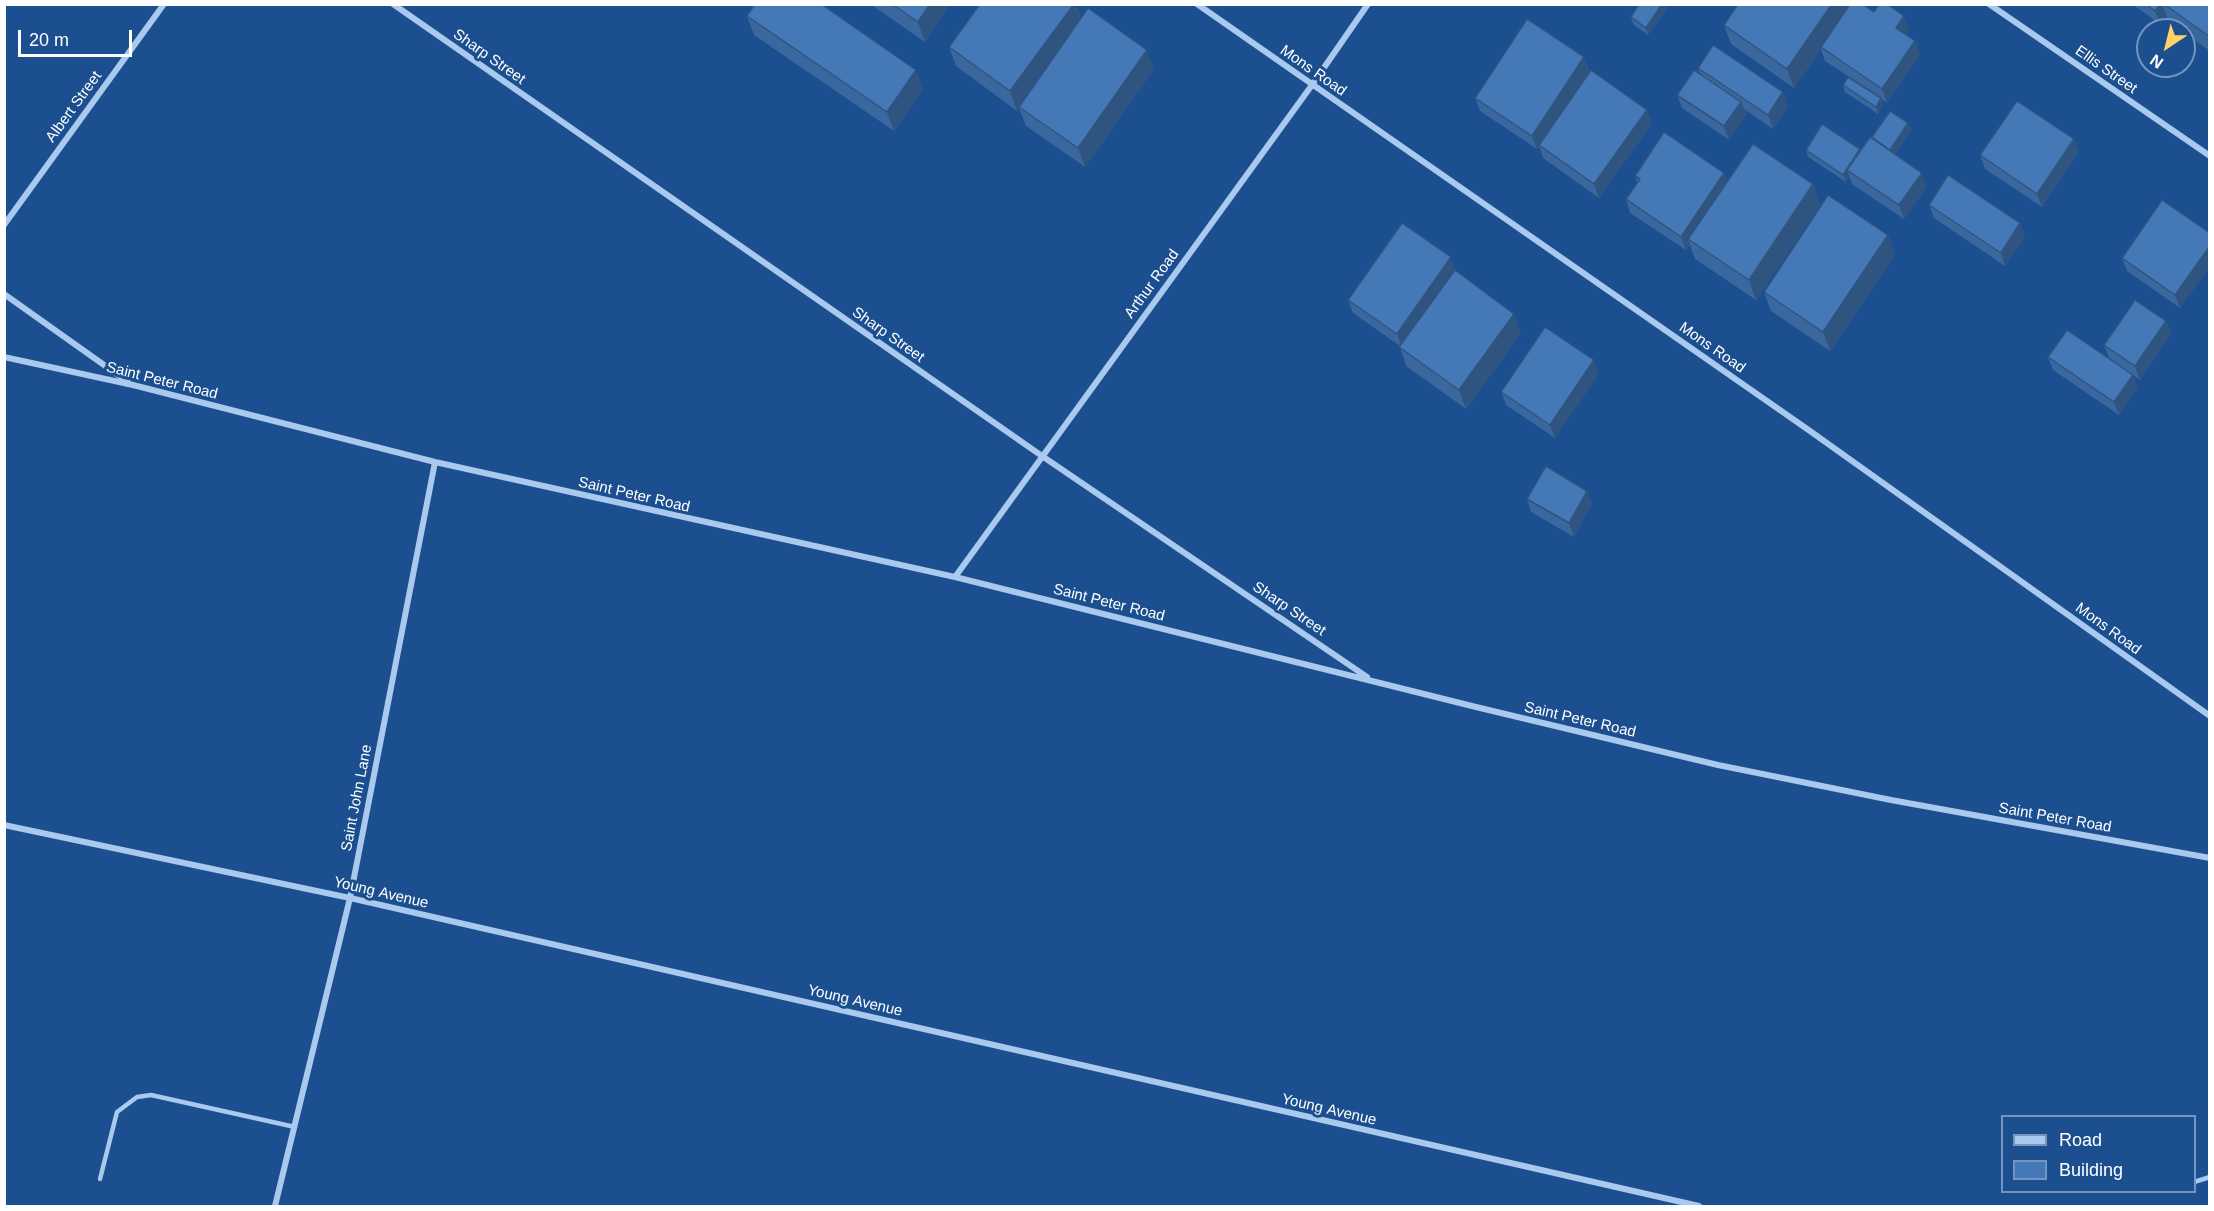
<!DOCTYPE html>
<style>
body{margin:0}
#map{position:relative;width:2214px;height:1211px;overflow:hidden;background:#1b4f8f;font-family:Arial,sans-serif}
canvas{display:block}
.frame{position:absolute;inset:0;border:6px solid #fff;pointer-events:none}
.legend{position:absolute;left:2001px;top:1115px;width:195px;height:78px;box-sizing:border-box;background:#1b4f8f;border:2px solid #7695bc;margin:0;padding:8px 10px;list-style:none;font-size:18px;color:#fff}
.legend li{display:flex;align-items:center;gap:12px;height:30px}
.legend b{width:30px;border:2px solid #7695bc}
.north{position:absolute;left:2136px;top:18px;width:60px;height:60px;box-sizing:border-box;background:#1b4f8f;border:2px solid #7695bc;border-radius:50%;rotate:215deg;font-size:16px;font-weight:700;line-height:24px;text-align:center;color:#fff}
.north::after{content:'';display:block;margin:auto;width:21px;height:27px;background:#ffd166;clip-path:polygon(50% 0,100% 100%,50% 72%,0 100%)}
.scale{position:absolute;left:18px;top:30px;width:114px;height:27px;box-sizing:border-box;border:3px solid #fff;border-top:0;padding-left:8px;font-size:18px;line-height:21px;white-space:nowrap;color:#fff;-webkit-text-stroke:4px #1b4f8f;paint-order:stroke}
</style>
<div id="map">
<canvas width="2214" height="1211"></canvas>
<div class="frame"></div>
<ul class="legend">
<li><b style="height:8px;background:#a9c9ee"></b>Road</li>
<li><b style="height:16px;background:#4478b7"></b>Building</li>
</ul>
<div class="north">N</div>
<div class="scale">20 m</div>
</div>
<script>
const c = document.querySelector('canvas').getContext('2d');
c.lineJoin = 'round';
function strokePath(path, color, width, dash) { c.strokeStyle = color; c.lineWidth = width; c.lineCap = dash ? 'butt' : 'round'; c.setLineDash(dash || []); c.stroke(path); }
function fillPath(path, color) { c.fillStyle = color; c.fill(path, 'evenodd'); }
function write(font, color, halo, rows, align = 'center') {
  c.font = font + ' Arial,sans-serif'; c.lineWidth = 6; c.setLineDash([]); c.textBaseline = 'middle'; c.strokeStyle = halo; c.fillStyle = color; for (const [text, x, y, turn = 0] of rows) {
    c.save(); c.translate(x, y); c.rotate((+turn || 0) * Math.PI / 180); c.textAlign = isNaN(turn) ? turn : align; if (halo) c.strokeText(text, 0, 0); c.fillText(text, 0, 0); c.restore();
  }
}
strokePath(new Path2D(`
 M100 1179 117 1112 137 1097 151 1095 295 1127
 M2194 1182 2210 1177`), '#a9c9ee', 4.5);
strokePath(new Path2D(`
 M393 4 1042 456 1367 677
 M1197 4 1810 431 2210 716
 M1989 4 2210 156
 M4 225 164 4
 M4 294 128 382
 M4 357 133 385 435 462 955 577 1476 707 1718 765 1891 800 2210 858
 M955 577 1312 85 1368 4
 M4 825 350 898 1699 1206
 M275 1206 350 898 435 462`), '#a9c9ee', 6);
fillPath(new Path2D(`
 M870 4H950L925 42Z
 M980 4H1076L1081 18 1154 69 1085 167 1026 126 1019 108 1017 111 956 66 949 47Z
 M1639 4H1670L1648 35 1633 24 1631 17Z
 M2135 4H2210V51L2184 33V30H2180L2169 23 2166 15 2160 24 2136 7Z
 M1874 12 1909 30 1906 34 1915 41 1920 55 1887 103 1881 99 1883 105 1878 114 1845 92 1843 85 1866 88 1825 61 1821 49 1794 88 1731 44 1724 25Z
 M747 16 923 89 894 131 754 35Z
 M1584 57 1589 71 1563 110H1647L1652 123 1599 198 1543 158 1539 146 1537 149 1480 111 1475 98Z
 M1698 68 1783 92 1788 106 1773 129 1744 109 1746 115 1729 140 1682 108 1677 95 1700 74Z
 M1908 123 1911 130 1895 154 1927 186 1904 219 1852 184 1849 176 1846 182 1808 157 1806 150 1861 151 1872 138Z
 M2074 139 2079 152 2042 207 1985 169 1980 155Z
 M1724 173 1727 181 1813 184 1820 204 1756 300 1695 259 1690 245 1686 250 1630 213 1626 199 1637 183 1635 176Z
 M1929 205 2020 223 2025 237 2005 266 1934 218Z
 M2210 233V266L2180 308 2127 271 2122 258Z
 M1888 235 1895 255 1830 351 1771 311 1764 292Z
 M1456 271 1521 333 1466 409 1406 366 1400 346 1353 313 1348 300Z
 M2166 321 2171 334 2140 380 2109 358 2104 345Z
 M2048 357 2133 375 2137 388 2119 415 2053 370Z
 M1599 373 1555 438 1506 405 1501 392Z
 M1587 491 1592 504 1574 537 1531 512 1527 499Z`), '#3a679d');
fillPath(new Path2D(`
 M930 4H950L925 42 918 22Z
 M1074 4H1076L1082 22 1017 111 1010 91Z
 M1662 4H1670L1648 35 1646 28Z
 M1832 4H1852L1821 47V49L1794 88 1787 69Z
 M2160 4H2162L2166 15 2160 24 2155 11Z
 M1904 16 1909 30 1901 41 1896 28Z
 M1915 41 1920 55 1887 103 1882 89Z
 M1147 50 1154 69 1085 167 1078 148Z
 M1584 57 1589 71 1537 149 1532 136Z
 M916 70 923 89 894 131 887 112Z
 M1783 92 1788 106 1773 129 1768 115Z
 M1881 98 1883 105 1878 114 1876 107Z
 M1741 102 1746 115 1729 140 1724 126Z
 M1647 110 1652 123 1599 198 1594 184Z
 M1908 123 1911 130 1893 156 1890 150Z
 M2074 139 2079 152 2042 207 2037 194Z
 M1860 149 1862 156 1847 170 1849 176 1846 182 1843 175Z
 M1724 173 1729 186 1688 239 1690 245 1686 250 1681 237Z
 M1922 173 1927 186 1904 219 1899 205Z
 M1813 184 1820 204 1756 300 1749 280Z
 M2020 223 2025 237 2005 266 2001 253Z
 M1888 235 1895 255 1830 351 1823 332Z
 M2210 246V266L2180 308 2175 295Z
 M1451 257 1456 271 1402 348 1397 334Z
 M1514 314 1521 333 1466 409 1459 390Z
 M2166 321 2171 334 2140 380 2135 366Z
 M1594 360 1599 373 1555 438 1550 425Z
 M2133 375 2137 388 2119 415 2114 402Z
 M1587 491 1592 504 1574 537 1569 523Z`), '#305480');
const building = new Path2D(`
 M755 4H821L916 70 887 112 747 16Z
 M892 4H930L918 22Z
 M980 4H1074L1010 91 949 47Z
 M1639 4H1662L1646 28 1631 17Z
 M1738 4H1832L1787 69 1724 25Z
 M1850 4H1862L1874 12 1879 4H1887L1904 16 1896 28 1915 41 1882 89 1821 47Z
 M2146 4H2160L2155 11Z
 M2164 4H2210V37Z
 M1088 8 1147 50 1078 148 1019 107Z
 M1527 19 1584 57 1532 136 1475 98Z
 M1713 45 1783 92 1768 115 1698 68Z
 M1591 70 1647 110 1594 184 1539 145Z
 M1694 70 1741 102 1724 126 1677 95Z
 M1848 77 1881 98 1876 107 1843 85Z
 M2017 101 2074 139 2037 194 1980 155Z
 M1890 111 1908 123 1890 150 1872 137Z
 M1822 124 1860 149 1843 175 1806 150Z
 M1664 132 1724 173 1681 237 1626 199 1640 179 1635 176Z
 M1870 137 1922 173 1899 205 1847 170Z
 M1753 144 1813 184 1749 280 1688 239Z
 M1948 175 2020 223 2001 253 1929 205Z
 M1828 195 1888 235 1823 332 1764 292Z
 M2162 200 2210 233V246L2175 295 2122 258Z
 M1402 223 1451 257 1397 334 1348 300Z
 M1455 270 1514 314 1459 390 1399 347Z
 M2135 300 2166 321 2135 366 2104 345Z
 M1545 327 1594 360 1550 425 1501 392Z
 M2067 330 2133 375 2114 402 2048 357Z
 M1546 466 1587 491 1569 523 1527 499Z`);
fillPath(building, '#4478b7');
strokePath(building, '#305480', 1.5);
write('15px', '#fff', '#1b4f8f', [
 ["Sharp Street",489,57,35],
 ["Ellis Street",2106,70,35],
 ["Mons Road",1313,71,35],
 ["Albert Street",74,107,-54],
 ["Arthur Road",1152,284,-54],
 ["Sharp Street",888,335,35],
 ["Mons Road",1712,348,35],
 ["Saint Peter Road",162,381,14],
 ["Saint Peter Road",634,495,13],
 ["Saint Peter Road",1109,603,14],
 ["Sharp Street",1289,609,34],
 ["Mons Road",2108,629,36],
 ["Saint Peter Road",1580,720,13],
 ["Saint John Lane",357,798,-79],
 ["Saint Peter Road",2055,818,10],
 ["Young Avenue",381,893,13],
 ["Young Avenue",855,1001,13],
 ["Young Avenue",1329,1110,13]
]);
</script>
